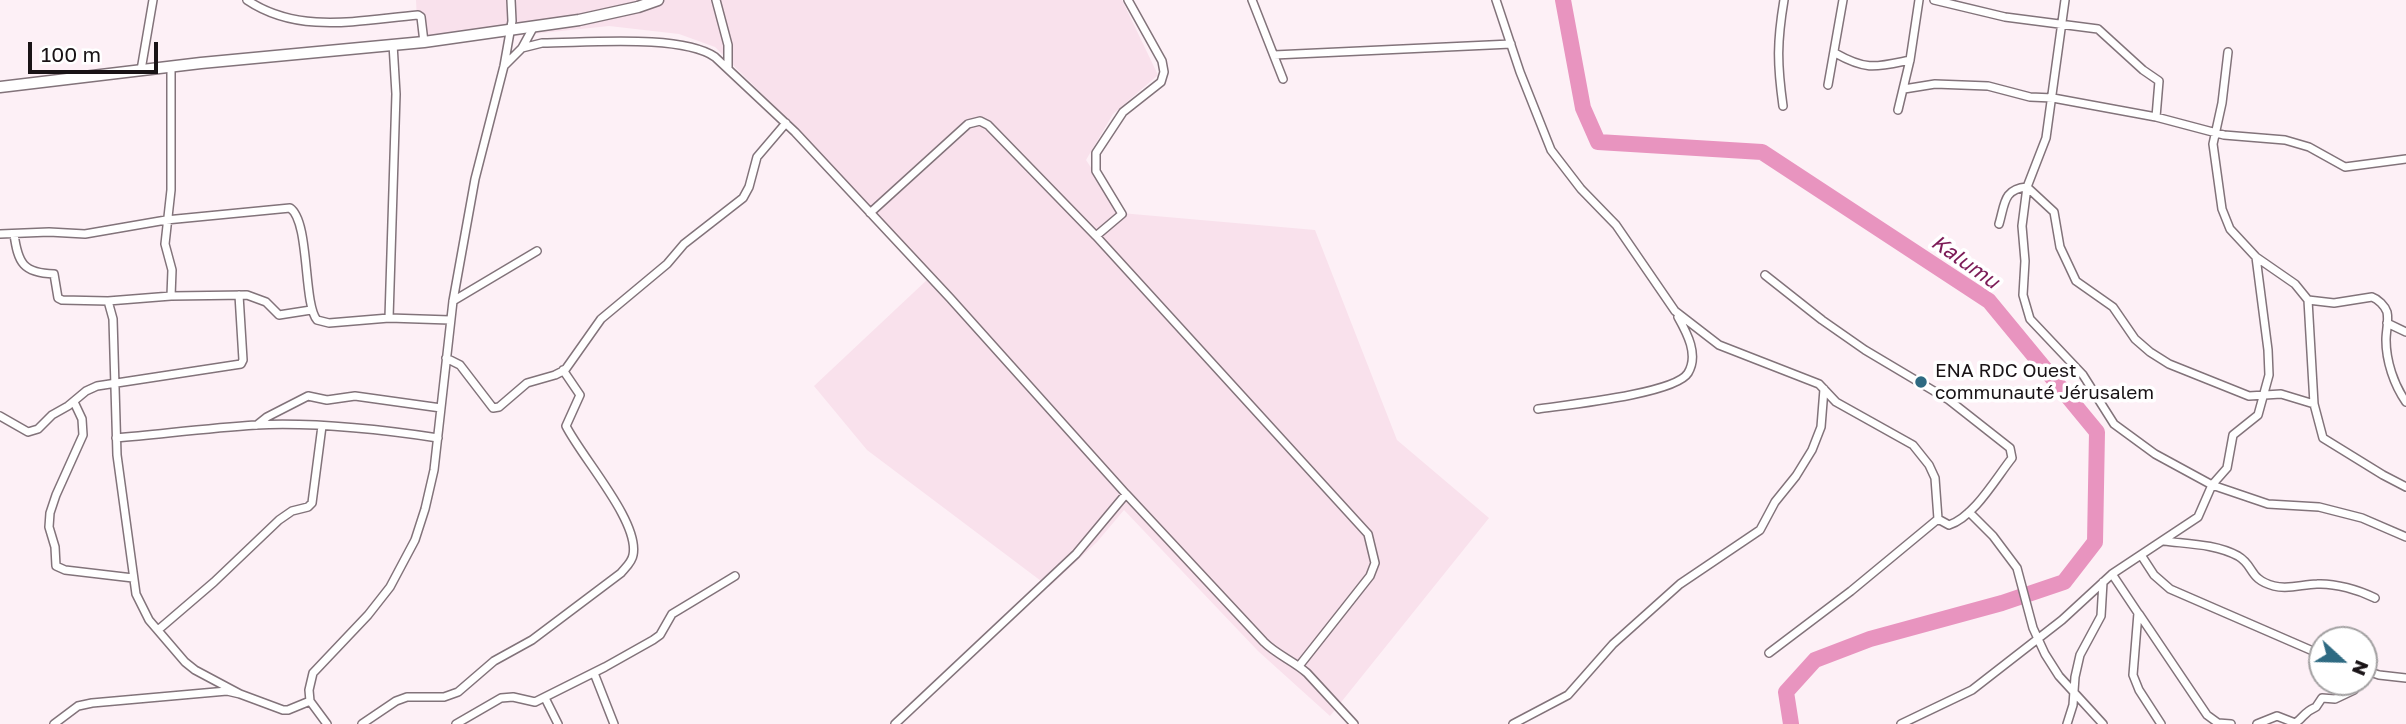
<!DOCTYPE html>
<meta charset="utf-8">
<style>
body{margin:0}
#map{position:relative;width:2406px;height:724px;overflow:hidden;background:#fdf0f6;font-family:"Golos Text",sans-serif}
canvas{display:block}
.north{position:absolute;left:2308px;top:626px;width:70px;height:70px;box-sizing:border-box;background:#fff;border:2px solid #a3a1a2;border-radius:50%;rotate:112deg;font-size:19px;font-weight:700;line-height:28px;text-align:center;color:#191316}
.north::after{content:'';display:block;margin:auto;width:24px;height:32px;background:#2e6a82;clip-path:polygon(50% 0,100% 100%,50% 72%,0 100%)}
.scale{position:absolute;left:28px;top:42px;width:130px;height:32px;box-sizing:border-box;border:4px solid #191316;border-top:0;padding-left:9px;font-size:21px;line-height:24px;white-space:nowrap;color:#191316;-webkit-text-stroke:5px #fff;paint-order:stroke}
</style>
<div id="map">
<canvas width="2406" height="724"></canvas>
<div class="north">N</div>
<div class="scale">100 m</div>
</div>
<script>
const c = document.querySelector('canvas').getContext('2d');
c.lineJoin = 'round';
function fillPath(path, color) { c.fillStyle = color; c.fill(path, 'evenodd'); }
function strokePath(path, color, width, dash) { c.strokeStyle = color; c.lineWidth = width; c.lineCap = dash ? 'butt' : 'round'; c.setLineDash(dash || []); c.stroke(path); }
function write(font, color, halo, rows, align = 'center') {
  c.font = font + ' "Golos Text",sans-serif'; c.lineWidth = 7; c.setLineDash([]); c.textBaseline = 'middle'; c.strokeStyle = halo; c.fillStyle = color; for (const [text, x, y, turn = 0] of rows) {
    c.save(); c.translate(x, y); c.rotate((+turn || 0) * Math.PI / 180); c.textAlign = isNaN(turn) ? turn : align; if (halo) c.strokeText(text, 0, 0); c.fillText(text, 0, 0); c.restore();
  }
}
fillPath(new Path2D(`
 M416 0H1122L1158 75 1113 114 1086 160 1121 213 1315 230 1397 440 1489 518 1330 716 1258 651 1124 510 1097 542 1049 587 867 450 814 386 929 278 786 118 715 47 679 34 609 26 418 46Z`), '#f9e1ec');
strokePath(new Path2D(`
 M1563 0 1583 108 1598 142 1762 152 1989 301 2097 432 2095 542 2064 582 2002 603 1870 639 1815 660 1786 692 1791 724`), '#e894bf', 16);
const street = new Path2D(`
 M247 0C299 35 360 20 418 15L421 17 424 42
 M716 0 728 45V67
 M1252 0 1283 79
 M1496 0 1520 72 1551 150 1581 189 1616 225 1675 311 1719 345 1819 384 1836 402 1913 445 1929 465 1935 478 1938 519 1949 525C1974 517 1996 478 2012 458L2010 448 1949 400 1865 350 1822 320 1765 275
 M1934 0 2005 17 2098 29 2143 70 2159 81 2156 117
 M2065 0 2046 138 2027 187 2022 226 2025 261 2023 295 2030 319 2083 375 2114 424 2155 454 2212 485 2268 504 2319 507 2362 518 2406 537
 M522 48 542 43C586 43 681 34 715 57L795 132 950 298 1126 494 1076 554 895 724
 M2228 52 2222 103 2213 144 2222 209 2230 229 2256 257 2295 284 2308 300 2314 404 2323 438 2383 475 2406 487
 M1835 53C1867 71 1876 67 1910 60
 M1274 55 1511 44
 M505 65 522 48 534 26
 M171 66V190L165 244 172 270 171 296
 M141 70 153 0
 M1828 85 1843 0
 M1904 89 1935 84 1988 86 2030 97 2053 98 2156 117 2224 135 2285 140 2309 147 2345 167 2406 159
 M1783 106C1777 63 1777 42 1784 0
 M1898 110 1910 60 1919 0
 M870 213 968 124 980 121 988 125 1096 236 1368 534 1375 563 1370 576 1299 666
 M1999 224C2005 204 2003 189 2027 187L2054 212 2060 247 2076 281 2113 307 2135 339 2150 352 2169 364 2249 396 2281 394 2314 404
 M0 234 49 232 85 234 166 220 290 208C310 221 303 304 317 320L329 323 389 318 450 320
 M14 234C18 263 23 273 54 274L58 298 62 300 108 301 171 296 247 295 266 302 279 315 311 310
 M1096 236 1122 214 1096 171V153L1123 112 1161 82 1164 72 1162 61 1128 0
 M2308 300 2334 303 2372 297C2378 299 2385 306 2387 312 2389 321 2386 331 2386 340 2386 361 2394 385 2406 402
 M108 301 113 319 117 455 136 594 149 620 185 662 195 670 240 694
 M453 301 537 251
 M389 318 396 94 393 44
 M2387 323 2406 332
 M446 358 460 365 493 408 499 407 527 383 555 375 565 370 601 319 667 264 684 244 743 198 749 187 757 157 786 123
 M74 402 82 419 83 435 56 495 50 513 49 527 55 547 56 566 65 570 133 578
 M1538 409C1565 405 1675 394 1688 373 1699 355 1687 333 1678 317
 M0 416 28 432 38 429 52 415 68 406 86 391 97 386 241 364 243 360 239 295
 M257 425 267 417 308 396 327 400 355 396 441 408
 M116 438C162 434 209 428 256 425 316 422 378 429 438 438
 M1126 494 1264 642C1277 655 1294 661 1307 673L1354 724
 M1969 512 1993 536 2017 568 2033 628 2045 654 2059 676 2103 724
 M2164 541C2188 544 2216 544 2238 556 2255 566 2248 579 2274 586 2289 590 2303 584 2317 584 2335 583 2359 590 2375 598
 M2141 555 2154 575 2170 589 2322 655
 M2112 574 2138 613 2133 675 2139 690 2161 724
 M2139 614 2207 715 2218 723 2231 724
 M158 630 214 582 279 520 292 511 308 507 312 503 322 426
 M1769 653 1851 591 1938 519
 M2364 670 2379 675 2406 678
 M594 673 614 724
 M545 698 558 724
 M54 724 78 706 92 703 227 691 240 694 283 710H288L310 701
 M327 724 310 701 309 690 313 673 368 615 390 587 415 540 425 509 434 470 453 301 475 179 504 66 512 21 511 0
 M362 724 396 701 407 697H444L458 692 494 661 532 640 621 573C626 567 632 562 633 555 640 522 582 458 566 426L580 395 563 370
 M456 724 501 698 513 697 535 702 605 667 653 640 660 635 672 614 735 576
 M1513 724 1568 695 1613 644 1680 584 1760 530 1775 502 1796 476 1812 450 1821 427 1824 389
 M1901 724 1972 690 2062 620 2112 574 2198 517 2212 485 2227 468 2233 435 2258 415 2269 375 2268 350 2256 257
 M2067 724 2073 705 2075 677 2080 655 2101 616 2103 582
 M2257 724 2277 716 2295 723C2304 718 2302 713 2316 707L2322 698 2335 699 2354 690 2358 682`);
const secondary = new Path2D(`
 M0 87 201 63 424 42 579 20 638 7 658 0`);
strokePath(street, '#82737a', 10);
strokePath(secondary, '#82737a', 13);
strokePath(street, '#fff', 7);
strokePath(secondary, '#fff', 10);
for (const [x, y, r, color] of [
 [1921,382,7,"#2e6a82"]
]) { const dot = new Path2D(); dot.arc(x, y, r, 0, 2 * Math.PI); c.fillStyle = color; c.fill(dot); strokePath(dot, '#fff', 2.5); }
write('19px', '#191316', '#fff', [
 ["ENA RDC Ouest",1935,371],
 ["communauté Jérusalem",1935,393]
], 'left');
write('italic 21px', '#7c1b57', '#fff', [
 ["Kalumu",1965,262,35]
]);
</script>
